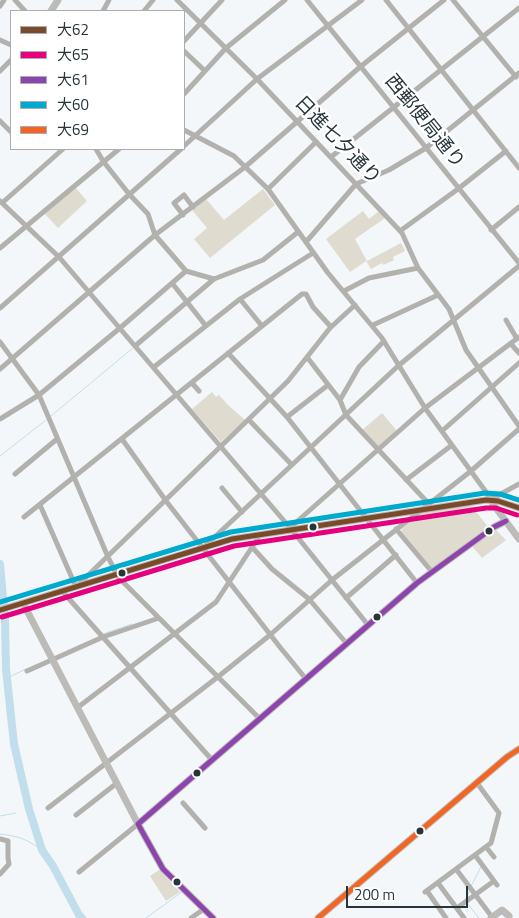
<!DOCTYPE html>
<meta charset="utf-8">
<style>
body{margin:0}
#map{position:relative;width:519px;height:918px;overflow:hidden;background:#f3f7f9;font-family:"Titillium Web","Noto Sans JP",sans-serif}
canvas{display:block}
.legend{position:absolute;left:10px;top:10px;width:175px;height:140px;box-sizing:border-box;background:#fff;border:1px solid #a8aeb1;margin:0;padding:6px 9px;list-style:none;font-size:15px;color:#26343b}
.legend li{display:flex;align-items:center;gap:10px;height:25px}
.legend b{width:25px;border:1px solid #a8aeb1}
.scale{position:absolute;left:346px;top:886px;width:122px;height:22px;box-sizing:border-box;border:2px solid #26343b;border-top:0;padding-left:6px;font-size:15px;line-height:18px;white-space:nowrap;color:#26343b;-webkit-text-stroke:4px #fff;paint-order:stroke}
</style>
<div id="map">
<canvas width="519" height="918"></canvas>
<ul class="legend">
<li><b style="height:6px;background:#7a4b2a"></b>大62</li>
<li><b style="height:6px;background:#e5007d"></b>大65</li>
<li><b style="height:6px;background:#8e44ad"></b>大61</li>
<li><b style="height:6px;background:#00a9ce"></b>大60</li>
<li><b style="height:6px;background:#f26522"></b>大69</li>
</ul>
<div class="scale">200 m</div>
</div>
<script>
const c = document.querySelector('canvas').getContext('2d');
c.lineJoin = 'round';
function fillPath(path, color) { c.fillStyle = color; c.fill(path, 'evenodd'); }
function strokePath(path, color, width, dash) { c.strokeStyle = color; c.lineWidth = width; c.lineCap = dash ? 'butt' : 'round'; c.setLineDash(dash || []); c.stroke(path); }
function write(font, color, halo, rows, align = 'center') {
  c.font = font + ' "Titillium Web","Noto Sans JP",sans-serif'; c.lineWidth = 5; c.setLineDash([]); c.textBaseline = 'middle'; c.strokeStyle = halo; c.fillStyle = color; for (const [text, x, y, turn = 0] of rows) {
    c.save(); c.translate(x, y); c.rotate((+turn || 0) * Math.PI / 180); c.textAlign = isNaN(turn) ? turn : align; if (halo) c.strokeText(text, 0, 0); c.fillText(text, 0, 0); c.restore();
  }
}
fillPath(new Path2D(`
 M74 186 87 201 58 228 43 212Z
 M263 189 275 205 210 258 194 239 207 228 192 210 206 199 224 220Z
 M363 211 369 219 379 211 385 218 355 239 367 261 401 243 405 251 393 257 394 260 383 265 382 263 371 269 366 261 350 272 326 239Z
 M212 392 216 397 219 395 228 405 245 420 221 442 192 409Z
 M382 413 397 431 377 449 361 431Z
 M471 505 488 527 433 568H431L401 532 402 529 423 511Z
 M495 529 506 540 482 558 472 546Z
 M159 870 180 892 166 901 150 876Z`), '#e0dbcf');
strokePath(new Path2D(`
 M51 416 133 348
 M0 456 46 420
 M103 634 132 624
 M7 678 26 669
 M0 816 16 813
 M0 834C18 836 27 839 42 850
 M471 886 481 867
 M465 900 470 890
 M467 903 479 918
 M146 918 182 892`), '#c2deec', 1);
strokePath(new Path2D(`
 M0 564 5 620 6 669 14 744 29 809 42 850 53 866 79 915 82 918`), '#c2deec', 8);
strokePath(new Path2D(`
 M15 0 25 11
 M177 0 257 79 402 233 418 268 449 309 466 350 519 426
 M307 0 519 263
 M386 0 519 168
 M453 0 516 77
 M0 6 4 0
 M103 11 109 0
 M144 11 153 0
 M0 40 11 45
 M184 41 222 0
 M184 51 205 71
 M0 71 11 60
 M184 94 226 48 285 0
 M0 121 11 132
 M184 130 234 156 268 189 328 273 382 338 425 408 489 496 490 500 519 484
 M184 146 257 79 362 0
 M96 149 103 161 129 194 148 214 155 235 186 271 214 279
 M331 157 519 8
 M268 189 316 142
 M0 201 59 257 291 529 368 625
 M2 203 63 149
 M183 215 174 203 184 195 193 207
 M491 230 519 207
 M400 231 458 189 506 151
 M306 242 356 184 389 170 426 148 519 73
 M0 248 119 149
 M172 283 206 326
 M344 291 369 278 418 268
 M240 299 262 326
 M0 308 181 149
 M506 320 517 339
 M373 325 438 295
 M0 342 39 395 108 557 118 577 260 719
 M511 344 519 353
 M135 346 214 279 263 260 298 232
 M228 353 287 417 417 583
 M307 357 340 400 346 415 429 504
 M154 367 240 299 313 253
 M0 369 155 235 245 167 360 67 444 0
 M192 383 199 391
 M340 400 359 367 384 341
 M287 417 328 385
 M0 419 39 395 120 328 186 271
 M249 420 292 465
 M442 431 519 363
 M122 439 166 501 283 651
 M15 474 57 439
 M406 480 452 445
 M222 488 242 512
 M40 505 76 587 288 381 330 328 355 305
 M24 517 302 294H306L313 307 331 327
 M291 529 292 526 425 408 519 337
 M396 529 432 572
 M205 546 398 366 519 266
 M252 547 272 569 309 599 347 644
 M62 591 212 760
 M346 598 396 555
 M284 652 306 679
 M27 671 103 637 159 618
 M77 708 216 602 260 535
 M183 803 205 828
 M48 808 219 676 270 635 332 580 471 471 519 429
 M76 815 117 783
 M0 839 8 841V858L9 864 0 874
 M486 847 494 857
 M475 855 497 885
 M456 869 492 917
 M79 872 138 824
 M438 883 464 918
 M427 891 446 918
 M425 892 491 843 499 813 477 783
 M457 908 494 881
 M191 918 204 909`), '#b2b1ad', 5);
strokePath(new Path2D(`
 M51 11 58 0
 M490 500 519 539
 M23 603 138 824
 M0 610 232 539 486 500 498 501 519 508
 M213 918 163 869 138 824 417 583 494 527 506 521
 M318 918 507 757 519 749
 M491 918 502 910 509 916`), '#bcbbb8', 7);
strokePath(new Path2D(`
 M0 610 232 539 486 500 498 501 519 508`), '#7a4b2a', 5);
strokePath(new Path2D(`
 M2 617 234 546 486 508H496L517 515`), '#e5007d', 5);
strokePath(new Path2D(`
 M213 918 163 869 138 824 417 583 494 527 506 521`), '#8e44ad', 5);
strokePath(new Path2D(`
 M0 602 231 532 485 493 500 494 519 500`), '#00a9ce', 5);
strokePath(new Path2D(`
 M318 918 507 757 519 749`), '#f26522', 5);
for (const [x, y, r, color] of [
 [313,527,4.5,"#26343b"],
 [489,531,4.5,"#26343b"],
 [122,573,4.5,"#26343b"],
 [377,617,4.5,"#26343b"],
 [197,773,4.5,"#26343b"],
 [420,831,4.5,"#26343b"],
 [177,882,4.5,"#26343b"]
]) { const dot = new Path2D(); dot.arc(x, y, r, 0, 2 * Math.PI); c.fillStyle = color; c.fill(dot); strokePath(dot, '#fff', 2); }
write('19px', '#26343b', '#fff', [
 ["西郵便局通り",424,122,51],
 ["日進七夕通り",337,141,46]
]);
</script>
